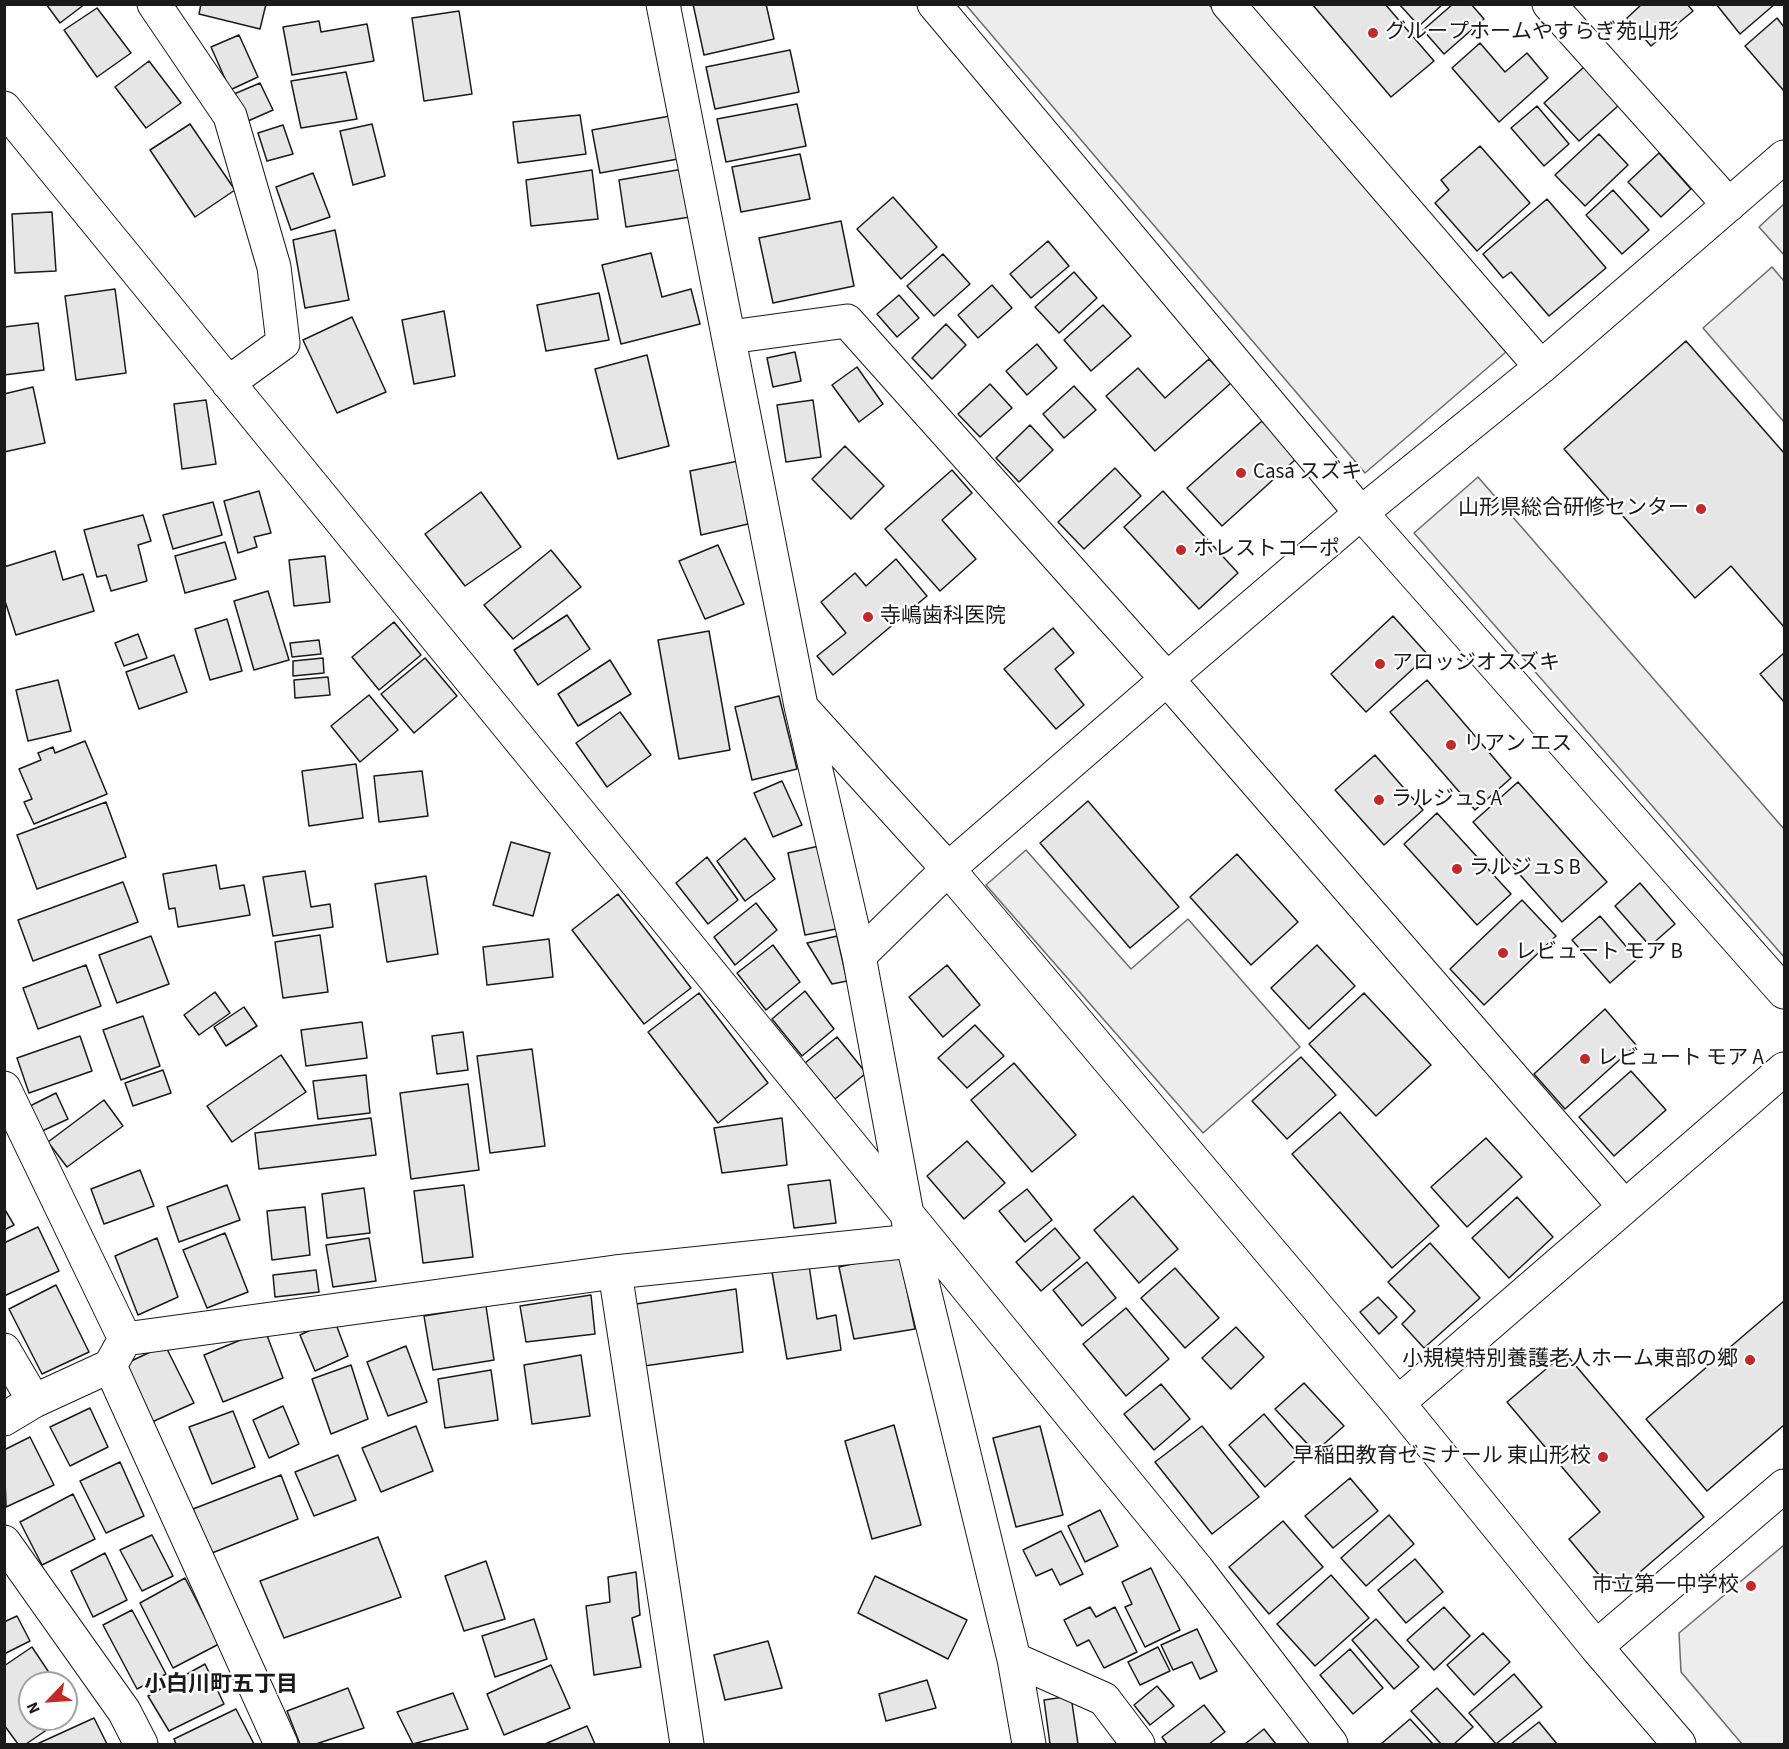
<!DOCTYPE html>
<meta charset="utf-8">
<style>
body{margin:0}
#map{position:relative;width:1789px;height:1749px;overflow:hidden;background:#fff;font-family:"Source Sans 3",sans-serif}
canvas{display:block}
.frame{position:absolute;inset:0;border:6px solid #1a1a1a;pointer-events:none}
.north{position:absolute;left:18px;top:1671px;width:60px;height:60px;box-sizing:border-box;background:#fff;border:2px solid #a3a3a3;border-radius:50%;rotate:245deg;font-size:16px;font-weight:700;line-height:24px;text-align:center;color:#1a1a1a}
.north::after{content:'';display:block;margin:auto;width:21px;height:27px;background:#c62828;clip-path:polygon(50% 0,100% 100%,50% 72%,0 100%)}
</style>
<div id="map">
<canvas width="1789" height="1749"></canvas>
<div class="frame"></div>
<div class="north">N</div>
</div>
<script>
const c = document.querySelector('canvas').getContext('2d');
c.lineJoin = 'round';
function fillPath(path, color) { c.fillStyle = color; c.fill(path, 'evenodd'); }
function strokePath(path, color, width, dash) { c.strokeStyle = color; c.lineWidth = width; c.lineCap = dash ? 'butt' : 'round'; c.setLineDash(dash || []); c.stroke(path); }
function write(font, color, halo, rows, align = 'center') {
  c.font = font + ' "Source Sans 3","Noto Sans JP",sans-serif'; c.lineWidth = 4.5; c.setLineDash([]); c.textBaseline = 'middle'; c.strokeStyle = halo; c.fillStyle = color; for (const [text, x, y, turn = 0] of rows) {
    c.save(); c.translate(x, y); c.rotate((+turn || 0) * Math.PI / 180); c.textAlign = isNaN(turn) ? turn : align; if (halo) c.strokeText(text, 0, 0); c.fillText(text, 0, 0); c.restore();
  }
}
const built = new Path2D(`
 M966 5H1209L1506 352 1365 473Z
 M1784 204V255L1759 227Z
 M1772 267 1784 281V422L1703 328Z
 M1478 477 1784 829V957L1414 533Z
 M1026 850 1131 969 1188 919 1300 1047 1203 1133 986 885Z
 M1784 1545V1744H1742L1681 1672 1679 1633Z`);
fillPath(built, '#ededed');
strokePath(built, '#6a6a6a', 1.5);
const building = new Path2D(`
 M46 4H85L60 23Z
 M201 4H266L260 29 199 14Z
 M693 4H766L774 39 704 55Z
 M1312 4H1385L1434 61 1391 97Z
 M1399 4H1443L1419 26Z
 M1453 4H1471L1484 19 1444 54 1423 30Z
 M1642 4H1687L1693 11 1651 46 1627 18Z
 M1716 4H1775L1740 34Z
 M97 8 131 53 97 77 64 30Z
 M459 11 472 94 424 101 412 18Z
 M1777 18 1784 27V91L1745 46Z
 M319 21 321 32 367 24 374 61 292 75 283 27Z
 M239 35 258 77 230 90 211 47Z
 M1480 43 1505 72 1527 53 1548 78 1499 122 1452 68Z
 M790 50 799 92 715 109 706 67Z
 M149 61 181 103 146 128 115 87Z
 M1584 67 1619 105 1579 141 1544 103Z
 M346 72 357 119 301 128 291 81Z
 M260 83 273 110 248 121 234 94Z
 M797 104 806 146 726 162 717 119Z
 M1537 106 1569 144 1544 166 1511 128Z
 M580 115 586 154 518 163 513 122Z
 M670 116 678 159 600 173 592 130Z
 M190 124 235 190 195 217 150 150Z
 M372 124 385 176 353 185 340 131Z
 M283 125 293 154 267 161 258 133Z
 M1599 134 1628 165 1585 206 1555 175Z
 M1480 146 1530 203 1477 251 1435 203 1449 190 1441 180Z
 M1659 153 1691 189 1661 217 1628 182Z
 M800 154 810 199 741 212 732 167Z
 M683 169 690 217 626 227 619 180Z
 M592 170 598 219 531 226 526 180Z
 M313 173 330 217 291 230 276 187Z
 M1613 190 1649 230 1622 254 1586 215Z
 M893 197 937 247 901 279 857 229Z
 M1547 199 1606 268 1549 316 1511 272 1503 278 1483 254Z
 M52 212 56 271 15 273 12 214Z
 M841 221 854 286 773 303 759 238Z
 M335 230 349 300 305 308 293 240Z
 M1048 241 1069 266 1031 298 1010 274Z
 M651 253 662 297 691 289 700 324 621 344 602 265Z
 M943 254 970 284 934 316 907 286Z
 M1074 272 1097 298 1059 333 1035 307Z
 M992 285 1012 308 978 338 958 315Z
 M115 289 126 373 76 380 65 296Z
 M599 293 609 340 546 351 537 305Z
 M899 295 919 318 897 337 877 314Z
 M1103 305 1131 336 1091 371 1064 340Z
 M444 311 455 376 414 384 402 320Z
 M352 317 386 392 337 413 303 340Z
 M38 323 44 370 4 375V327Z
 M946 324 966 345 932 379 912 358Z
 M1686 341 1784 453V627L1731 566 1695 598 1564 449Z
 M1037 344 1057 368 1027 395 1006 371Z
 M795 352 801 381 773 387 767 358Z
 M647 355 669 446 618 459 595 369Z
 M1209 359 1231 383 1155 451 1106 396 1138 368 1165 398Z
 M857 367 883 404 859 422 832 385Z
 M990 384 1012 408 980 437 958 414Z
 M1074 386 1096 410 1064 438 1043 414Z
 M33 387 45 443 4 452V394Z
 M206 400 216 464 182 469 174 404Z
 M813 400 821 457 786 462 777 405Z
 M1262 421 1296 459 1222 526 1187 488Z
 M1030 425 1053 450 1019 482 996 458Z
 M845 446 884 486 851 519 812 479Z
 M738 461 748 524 701 535 690 471Z
 M1115 468 1141 496 1084 549 1058 522Z
 M952 470 972 493 942 520 976 559 940 591 885 529Z
 M259 491 271 533 254 537 257 547 238 553 224 501Z
 M1163 491 1238 573 1199 609 1124 527Z
 M481 492 521 547 465 586 425 534Z
 M213 502 222 535 173 549 163 515Z
 M143 515 151 541 138 545 147 581 111 591 106 575 97 577 84 530Z
 M225 542 236 579 185 593 175 556Z
 M718 545 744 604 705 619 679 561Z
 M551 550 581 587 513 639 484 605Z
 M55 551 63 580 83 574 94 611 16 635 4 598V567Z
 M325 556 330 602 294 606 289 560Z
 M896 559 927 596 833 675 817 656 846 633 821 602 855 573 866 586Z
 M268 591 289 660 254 670 234 601Z
 M567 615 590 649 538 685 514 650Z
 M1393 616 1428 655 1366 712 1331 674Z
 M227 619 242 671 210 680 195 629Z
 M394 622 421 655 379 690 352 657Z
 M1053 628 1074 653 1055 669 1084 705 1056 729 1004 669Z
 M709 631 730 750 679 759 658 640Z
 M138 634 147 658 124 666 115 643Z
 M319 640 321 654 292 657 290 643Z
 M1784 653V702L1760 674Z
 M174 655 187 692 139 709 126 672Z
 M323 658 324 673 293 676V661Z
 M425 658 457 696 414 733 381 694Z
 M610 660 631 694 578 726 558 694Z
 M328 677 330 695 295 698 294 680Z
 M58 680 71 731 28 741 16 690Z
 M1427 680 1511 778 1475 810 1390 712Z
 M369 695 398 730 360 762 331 726Z
 M779 696 797 769 752 780 735 707Z
 M620 712 651 755 607 787 576 743Z
 M85 741 107 794 34 824 24 802 32 799 19 769 41 760 38 753 53 747 55 753Z
 M1375 755 1423 810 1384 845 1335 790Z
 M356 764 363 818 309 826 302 771Z
 M422 771 428 816 379 822 374 776Z
 M782 781 802 825 773 837 754 793Z
 M1518 782 1607 882 1562 922 1473 822Z
 M1088 801 1179 907 1130 948 1040 843Z
 M106 802 126 857 37 889 17 835Z
 M1437 813 1511 894 1477 925 1404 844Z
 M745 838 775 879 745 901 717 861Z
 M511 842 550 853 533 916 493 905Z
 M819 846 836 929 805 935 788 853Z
 M1237 854 1298 922 1251 965 1190 897Z
 M707 857 738 900 708 924 676 883Z
 M216 865 220 889 244 885 250 915 178 927 175 908 169 909 163 874Z
 M305 871 311 907 330 904 333 927 273 936 263 877Z
 M426 876 438 954 387 962 375 884Z
 M123 882 138 922 33 961 18 920Z
 M1640 883 1675 924 1650 946 1615 906Z
 M618 894 691 988 644 1024 572 930Z
 M1522 900 1556 936 1484 1005 1450 969Z
 M756 903 777 930 735 965 714 937Z
 M1600 916 1637 959 1610 983 1572 940Z
 M320 935 328 992 283 998 275 942Z
 M151 936 169 984 117 1003 99 955Z
 M837 936 847 981 832 984 807 943Z
 M549 939 553 977 487 985 483 947Z
 M773 945 800 982 766 1010 737 973Z
 M1317 945 1355 986 1309 1029 1271 988Z
 M86 965 101 1006 38 1029 23 988Z
 M947 965 980 1005 943 1037 909 997Z
 M805 991 834 1029 802 1056 772 1019Z
 M215 992 230 1013 199 1035 184 1015Z
 M699 993 768 1083 718 1123 648 1032Z
 M1364 993 1431 1065 1376 1116 1309 1044Z
 M244 1007 257 1026 226 1046 214 1027Z
 M1605 1009 1636 1045 1565 1109 1534 1074Z
 M143 1016 160 1066 121 1080 103 1030Z
 M362 1022 367 1058 306 1066 301 1030Z
 M975 1025 1004 1056 967 1088 938 1058Z
 M463 1032 468 1070 437 1074 432 1036Z
 M80 1036 92 1071 29 1093 17 1058Z
 M837 1037 866 1073 835 1099 805 1063Z
 M532 1049 545 1146 490 1153 477 1056Z
 M281 1055 306 1092 232 1142 207 1106Z
 M1301 1057 1336 1095 1287 1139 1252 1101Z
 M1014 1063 1076 1135 1032 1172 971 1100Z
 M163 1070 171 1093 133 1106 125 1083Z
 M1631 1071 1666 1110 1614 1156 1579 1117Z
 M366 1075 370 1113 318 1119 313 1081Z
 M468 1084 479 1170 411 1179 400 1093Z
 M56 1093 68 1119 40 1132 28 1107Z
 M104 1100 123 1126 67 1167 48 1142Z
 M1340 1112 1439 1226 1392 1268 1292 1154Z
 M371 1118 376 1155 259 1169 255 1133Z
 M782 1118 787 1165 722 1173 714 1128Z
 M1486 1138 1522 1177 1467 1227 1431 1187Z
 M967 1141 1005 1183 964 1219 927 1176Z
 M140 1170 154 1206 104 1224 91 1189Z
 M830 1180 836 1223 794 1228 788 1185Z
 M227 1185 240 1220 179 1242 167 1207Z
 M464 1185 473 1257 423 1263 414 1191Z
 M364 1188 370 1233 327 1238 322 1194Z
 M1027 1189 1052 1220 1025 1242 999 1211Z
 M1133 1196 1178 1249 1139 1283 1094 1230Z
 M1517 1197 1553 1237 1509 1278 1472 1238Z
 M305 1207 310 1255 272 1260 267 1211Z
 M4 1208 14 1225 4 1230Z
 M38 1227 59 1271 4 1296V1243Z
 M1055 1228 1080 1258 1041 1291 1016 1262Z
 M225 1233 248 1292 207 1308 183 1250Z
 M157 1238 178 1297 138 1315 115 1256Z
 M369 1238 376 1281 333 1287 326 1245Z
 M1430 1243 1480 1298 1424 1348 1402 1324 1415 1311 1388 1282Z
 M899 1253 915 1329 854 1339 839 1267Z
 M1087 1262 1116 1298 1082 1326 1053 1290Z
 M809 1265 817 1319 836 1315 841 1350 787 1359 772 1272Z
 M1175 1268 1219 1318 1185 1348 1141 1298Z
 M316 1270 319 1292 275 1297 273 1275Z
 M56 1285 89 1352 42 1374 9 1309Z
 M736 1289 743 1352 644 1366 636 1304Z
 M591 1295 595 1334 526 1342 520 1306Z
 M1378 1297 1397 1317 1379 1334 1360 1312Z
 M1784 1301V1425L1707 1491 1646 1419Z
 M486 1306 494 1360 433 1370 424 1316Z
 M1126 1308 1169 1359 1126 1396 1083 1344Z
 M334 1319 348 1356 315 1371 300 1335Z
 M1236 1327 1264 1357 1231 1389 1202 1358Z
 M265 1330 283 1378 223 1402 204 1355Z
 M165 1345 194 1403 152 1422 125 1364Z
 M406 1346 427 1402 388 1416 367 1362Z
 M1565 1353 1704 1517 1626 1584 1604 1581 1569 1539 1600 1512 1507 1402Z
 M581 1355 590 1416 532 1424 524 1365Z
 M351 1365 368 1419 331 1434 312 1379Z
 M491 1370 498 1420 445 1428 438 1379Z
 M1304 1383 1344 1426 1315 1452 1275 1409Z
 M1161 1384 1190 1419 1154 1450 1124 1414Z
 M283 1406 299 1444 269 1458 253 1420Z
 M90 1408 108 1447 70 1466 50 1427Z
 M233 1411 255 1467 212 1484 189 1427Z
 M1264 1414 1300 1456 1265 1487 1229 1445Z
 M894 1425 921 1525 872 1539 845 1441Z
 M416 1426 433 1471 381 1492 362 1448Z
 M1040 1426 1063 1515 1016 1527 993 1438Z
 M1202 1426 1259 1497 1212 1534 1155 1462Z
 M30 1437 54 1485 6 1507 4 1450Z
 M338 1455 356 1500 314 1516 295 1472Z
 M120 1462 144 1516 106 1533 80 1481Z
 M281 1475 298 1519 212 1553 193 1509Z
 M1350 1478 1378 1511 1333 1548 1305 1516Z
 M73 1494 95 1539 42 1565 20 1522Z
 M1100 1510 1118 1546 1085 1562 1068 1526Z
 M1389 1515 1414 1544 1366 1586 1341 1558Z
 M1283 1521 1323 1567 1269 1614 1229 1567Z
 M1061 1531 1083 1574 1060 1585 1052 1569 1036 1576 1023 1550Z
 M152 1535 173 1576 142 1591 120 1550Z
 M378 1537 401 1597 284 1638 260 1581Z
 M105 1553 127 1600 93 1617 71 1571Z
 M1415 1559 1443 1592 1406 1623 1378 1590Z
 M486 1561 505 1619 464 1631 445 1576Z
 M1151 1568 1180 1630 1145 1647 1125 1607 1132 1604 1122 1582Z
 M636 1572 640 1615 632 1618 641 1667 594 1675 586 1606 610 1602 608 1577Z
 M1331 1575 1369 1618 1315 1666 1277 1624Z
 M875 1576 967 1620 948 1659 858 1613Z
 M185 1578 219 1644 173 1668 140 1603Z
 M1090 1607 1096 1617 1115 1607 1137 1652 1104 1668 1089 1640 1077 1646 1064 1620Z
 M1444 1607 1470 1636 1434 1670 1407 1640Z
 M132 1610 166 1674 137 1689 103 1625Z
 M17 1616 30 1641 4 1654V1622Z
 M534 1619 547 1659 495 1677 482 1636Z
 M1376 1619 1419 1667 1394 1689 1352 1640Z
 M1197 1629 1217 1671 1200 1679 1192 1662 1173 1670 1161 1645Z
 M1483 1633 1510 1662 1474 1695 1447 1665Z
 M768 1641 782 1688 725 1700 714 1655Z
 M32 1647 56 1683H30V1719H63L26 1744H18L4 1725V1666Z
 M1158 1647 1170 1671 1140 1685 1128 1662Z
 M1350 1649 1383 1688 1353 1714 1320 1675Z
 M205 1664 224 1704 169 1731 148 1696Z
 M551 1665 570 1708 504 1735 487 1694Z
 M1514 1674 1542 1707 1496 1744 1469 1713Z
 M927 1680 936 1708 886 1721 879 1694Z
 M1157 1686 1174 1706 1150 1725 1134 1705Z
 M348 1688 364 1728 316 1744H300L287 1711Z
 M1437 1688 1473 1727 1454 1744H1441L1411 1711Z
 M453 1693 468 1729 413 1744 397 1712Z
 M1071 1696 1078 1744H1050L1044 1700Z
 M66 1697 75 1710 66 1717Z
 M1204 1705 1225 1732 1209 1744H1167L1162 1737Z
 M236 1709 254 1744H176L174 1739Z
 M94 1718 107 1744H37Z
 M1410 1719 1433 1744H1381Z
 M1539 1722 1557 1744H1511Z
 M587 1726 595 1744H545Z
 M1264 1729 1276 1744H1245Z`);
fillPath(building, '#e6e6e6');
strokePath(building, '#1a1a1a', 1.5);
const minor = new Path2D(`
 M154 4 230 116 274 267 283 343 228 383
 M663 4 801 706 859 956 912 1241 1014 1659 1029 1744
 M934 4 1361 513 1784 992
 M1228 4 1541 367
 M1549 4 1729 205
 M4 108 1197 1569 1331 1744
 M730 337 847 321 1167 679 1624 1206
 M802 708 948 869 1398 1403 1596 1647 1679 1744
 M859 956 948 869 1167 679 1361 513 1541 367 1784 157
 M4 1088 125 1339
 M615 1272 687 1744
 M4 1350 34 1401
 M110 1366 281 1744
 M1398 1403 1784 1069
 M4 1419 34 1401 110 1366 125 1339 615 1272 912 1241
 M4 1542 124 1711 141 1744
 M1596 1647 1784 1486
 M1014 1659 1104 1699 1138 1744`);
strokePath(minor, '#1a1a1a', 35);
strokePath(minor, '#fff', 33);
for (const [x, y, r, color] of [
 [1373,33,6,"#c62828"],
 [1241,473,6,"#c62828"],
 [1701,509,6,"#c62828"],
 [1181,550,6,"#c62828"],
 [868,617,6,"#c62828"],
 [1380,664,6,"#c62828"],
 [1451,745,6,"#c62828"],
 [1379,800,6,"#c62828"],
 [1457,869,6,"#c62828"],
 [1503,953,6,"#c62828"],
 [1585,1059,6,"#c62828"],
 [1750,1360,6,"#c62828"],
 [1603,1457,6,"#c62828"],
 [1751,1586,6,"#c62828"]
]) { const dot = new Path2D(); dot.arc(x, y, r, 0, 2 * Math.PI); c.fillStyle = color; c.fill(dot); strokePath(dot, '#fff', 2); }
write('21px', '#1a1a1a', '#fff', [
 ["グループホームやすらぎ苑山形",1385,33],
 ["Casa スズキ",1253,473],
 ["山形県総合研修センター",1689,509,"right"],
 ["ホレストコーポ",1193,550],
 ["寺嶋歯科医院",880,617],
 ["アロッジオスズキ",1392,664],
 ["リアン エス",1463,745],
 ["ラルジュS A",1391,800],
 ["ラルジュS B",1469,869],
 ["レビュート モア B",1515,953],
 ["レビュート モア A",1597,1059],
 ["小規模特別養護老人ホーム東部の郷",1738,1360,"right"],
 ["早稲田教育ゼミナール 東山形校",1591,1457,"right"],
 ["市立第一中学校",1739,1586,"right"]
], 'left');
write('bold 22px', '#1a1a1a', '#fff', [
 ["小白川町五丁目",221,1686]
]);
</script>
